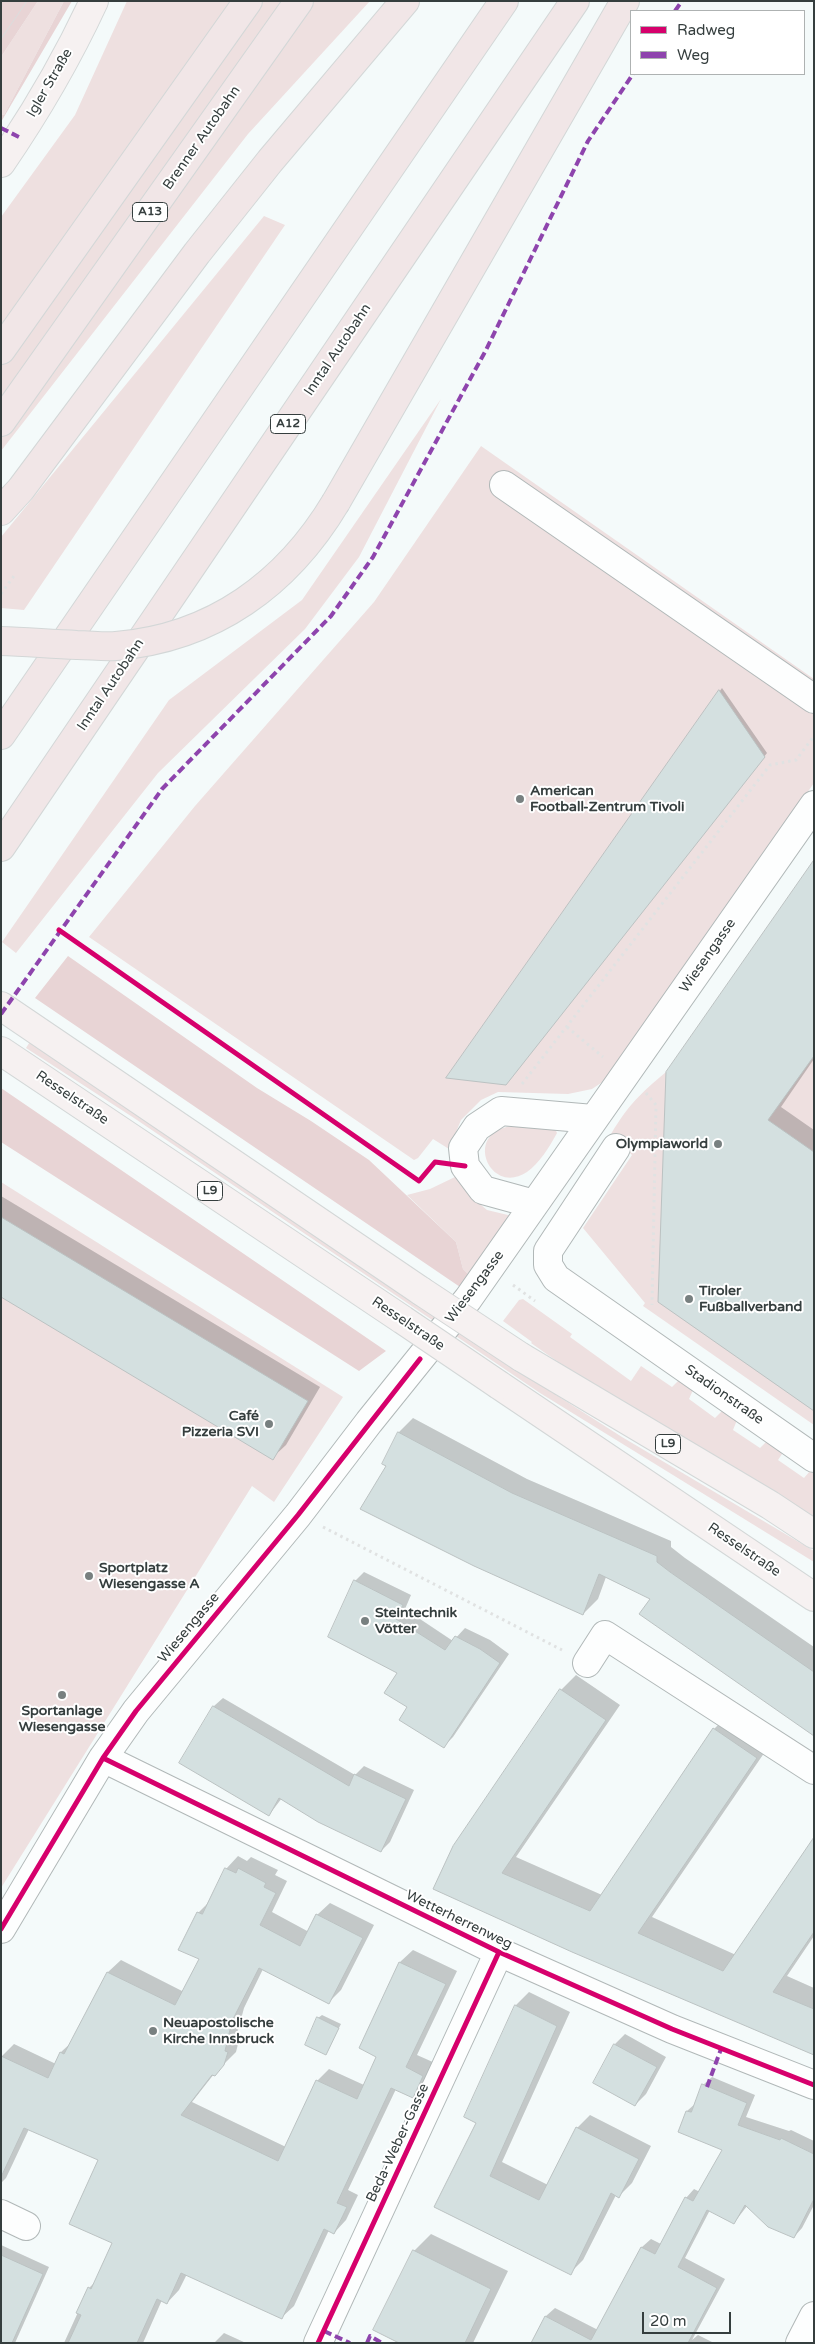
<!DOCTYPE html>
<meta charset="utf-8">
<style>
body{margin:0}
#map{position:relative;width:815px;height:2344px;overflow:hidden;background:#f4fafa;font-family:"Varela Round",sans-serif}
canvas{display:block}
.frame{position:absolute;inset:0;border:2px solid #353e3e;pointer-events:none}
.legend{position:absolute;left:630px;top:10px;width:175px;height:65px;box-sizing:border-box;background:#fff;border:1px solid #aeb2b2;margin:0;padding:6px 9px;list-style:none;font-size:15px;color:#353e3e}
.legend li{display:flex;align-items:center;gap:10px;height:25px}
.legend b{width:25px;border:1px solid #aeb2b2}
.scale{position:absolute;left:642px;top:2312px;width:89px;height:22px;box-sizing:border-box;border:2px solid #353e3e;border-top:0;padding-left:6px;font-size:15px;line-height:18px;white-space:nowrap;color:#353e3e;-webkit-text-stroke:4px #fff;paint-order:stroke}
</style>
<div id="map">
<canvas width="815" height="2344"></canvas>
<div class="frame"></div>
<ul class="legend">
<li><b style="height:6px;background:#d6006c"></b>Radweg</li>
<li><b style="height:6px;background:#8e44ad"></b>Weg</li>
</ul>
<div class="scale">20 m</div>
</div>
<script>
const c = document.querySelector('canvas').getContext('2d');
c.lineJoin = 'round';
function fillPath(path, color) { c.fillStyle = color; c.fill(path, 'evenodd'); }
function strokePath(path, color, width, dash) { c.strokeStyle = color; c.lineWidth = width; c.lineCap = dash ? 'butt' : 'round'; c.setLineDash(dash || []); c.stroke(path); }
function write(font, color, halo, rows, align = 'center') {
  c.font = font + ' "Varela Round",sans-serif'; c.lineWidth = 4; c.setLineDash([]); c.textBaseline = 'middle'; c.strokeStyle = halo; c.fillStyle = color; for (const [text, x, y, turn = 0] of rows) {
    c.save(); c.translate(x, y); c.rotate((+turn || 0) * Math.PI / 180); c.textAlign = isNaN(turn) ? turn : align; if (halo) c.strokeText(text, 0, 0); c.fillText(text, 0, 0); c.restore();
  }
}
fillPath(new Path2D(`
 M38 1H64L4 115 1 114V57Z
 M127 1H370L248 134 1 451V217L75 115Z
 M264 216 285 225 24 610 1 608V537Z
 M441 399 359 557 305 629 158 773 16 953 2 942 169 700 302 600Z
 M481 446 814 679V783L604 1081 592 1089 568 1094 498 1092 481 1100 461 1120 449 1149 433 1139 418 1158 414 1160 89 937 195 806 374 602Z
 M814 860V1425L643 1306 645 1303 583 1228 632 1155 611 1134C629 1104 640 1094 666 1072Z
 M31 1040 517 1370 622 1437 814 1551V1562L540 1393 134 1118 26 1048Z
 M512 1126 555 1129 557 1133C550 1146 539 1164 527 1172 490 1197 462 1132 512 1126Z
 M455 1177 468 1194 487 1210 512 1216 471 1277 463 1269 456 1242 407 1195 430 1189Z
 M1 1182 343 1397 274 1502 252 1486 1 1888Z
 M523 1299 572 1334 570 1337 631 1381 641 1366 672 1387 679 1380 693 1390 689 1399 715 1418 723 1410 737 1420 733 1430 760 1448 767 1441 781 1451 782 1454 778 1460 804 1478 810 1471 814 1474V1517C721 1457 621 1408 531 1343L532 1342 503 1321 519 1300Z`), '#eee0e0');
fillPath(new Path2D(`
 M1 1H38L1 57Z
 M64 1H72L1 122V114L4 115Z
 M68 956 257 1088 311 1121 369 1160 456 1242 463 1269 471 1277 463 1289 35 998Z
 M1 1088 386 1351 359 1371 1 1142Z`), '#e8d4d5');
fillPath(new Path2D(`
 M722 688 767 753 509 1080 448 1077Z
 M814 862V1059L781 1107 814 1130V1410L659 1301Z
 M1 1196 320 1387 286 1445 272 1458 1 1295Z
 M413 1418 527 1479 671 1541V1547L685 1558 814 1647V1733L652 1599 606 1577 598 1599 583 1614 383 1464 399 1432Z
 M364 1572 411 1595 405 1609 453 1641 465 1628 490 1640 509 1654 453 1737 444 1746 409 1707 399 1673 355 1581Z
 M576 1675 620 1705 516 1857 602 1895 714 1729 729 1714 771 1743 652 1917 736 1955 814 1840V1936L787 1976 814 1988V2053L435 1888 561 1690Z
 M223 1698 355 1775 364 1766 414 1790 390 1842 381 1851 282 1798 269 1815 181 1763 214 1706Z
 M238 1856 247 1861 251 1857 278 1870 275 1875 287 1881 272 1912 309 1932 317 1915 330 1903 374 1925 341 1990 329 2002 263 1969 244 2008 236 2038 239 2040 236 2052 214 2074 192 2102 286 2147 317 2081 329 2069 364 2085 378 2056 360 2048 400 1962 413 1950 457 1971 417 2055 435 2063 425 2084 412 2097 396 2089 348 2190 358 2195 346 2220 334 2233 329 2230 294 2306 281 2318 187 2274 179 2290 167 2303 162 2300 143 2343H64L89 2288 96 2281 114 2242 100 2159 29 2129 6 2178 1 2183V2057L14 2044 56 2064 61 2052 72 2042 108 1972 121 1960 184 1992 200 1958 198 1913 209 1902 226 1869Z
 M529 1992 570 2012 502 2162 548 2185 577 2128 590 2115 651 2146 632 2183 619 2196 616 2195 583 2260 570 2273 435 2206 478 2122 466 2116 516 2005Z
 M322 2015 341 2024 326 2053 318 2018Z
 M625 2034 666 2057 646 2094 635 2105 615 2044Z
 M712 2077 755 2095 746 2117 789 2131 791 2130 814 2141V2205L802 2228 794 2237 747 2206 734 2223 710 2210 685 2258 725 2279 692 2340 698 2335 714 2343H532L546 2316 555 2308 598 2330 642 2247 651 2239 661 2244 686 2198 694 2189 700 2192 724 2150 687 2111 696 2103 703 2085Z
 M431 2234 508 2271 473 2343H402L414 2251Z
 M1 2245 49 2267 15 2343H1Z
 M224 2333 246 2343H214Z`), '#0003');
const building = new Path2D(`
 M719 690 765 757 506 1085 446 1078Z
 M814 860V1056L768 1120 814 1152V1411L658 1302 666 1072Z
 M1 1217 308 1401 273 1460 1 1297Z
 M398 1432 512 1493 657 1556V1562L670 1572 814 1672V1736L639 1614 650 1599 599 1574 583 1615 474 1566 360 1509 386 1466 382 1464Z
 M354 1580 403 1605 396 1619 445 1650 455 1636 480 1649 500 1663 444 1748 399 1720 407 1707 384 1693 397 1673 328 1637Z
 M560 1689 606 1720 502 1873 590 1911 713 1728 757 1758 638 1933 723 1971 814 1837V1932L773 1992 814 2009V2055L572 1952 433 1889 453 1846Z
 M213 1706 349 1786 354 1774 406 1799 381 1852 318 1822 279 1798 269 1816 179 1763Z
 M225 1868 236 1873 238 1868 266 1883 264 1887 276 1893 260 1925 300 1946 316 1914 363 1938 329 2004 259 1968 232 2021 225 2051 228 2052 224 2065 215 2076 212 2075 181 2115 278 2161 316 2080 357 2099 376 2057 359 2048 399 1962 446 1984 406 2067 423 2076 413 2098 391 2088 337 2203 347 2207 334 2234 324 2229 282 2319 181 2273 167 2304 157 2299 137 2343H68L81 2315 76 2313 88 2287 91 2289 112 2243 69 2224 98 2160 24 2128 1 2177V2056L48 2078 60 2052 64 2054 107 1972 175 2005 199 1959 178 1950 197 1912 202 1914Z
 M515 2005 557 2026 490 2176 539 2200 576 2127 639 2159 619 2198 611 2193 571 2275 434 2207 476 2123 464 2117Z
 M317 2017 339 2028 326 2055 305 2045Z
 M614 2044 657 2067 635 2106 593 2083Z
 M702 2084 747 2103 738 2125 780 2140 781 2138 814 2154V2199L794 2238 768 2227 745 2205 734 2224 707 2210 678 2267 717 2288 688 2343H531L545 2316 591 2340 641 2247 655 2254 685 2197 693 2201 722 2150 678 2132 686 2111 691 2112Z
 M413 2250 491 2289 465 2343H399L373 2330Z
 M1 2255 43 2274 12 2343H1Z`);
fillPath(building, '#d4e0e0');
strokePath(building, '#bbc2c2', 1);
const minor = new Path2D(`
 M504 485 814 699
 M616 1148 548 1251V1265L556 1278 814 1458
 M534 1204 483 1190 465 1166 463 1148 477 1127 501 1111 593 1119
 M587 1663 605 1635 814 1770
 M103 1758 499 1952 672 2029 814 2085
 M1 1929 103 1758 136 1711 298 1515 369 1422 468 1299 814 805
 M1 2214 26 2226
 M318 2343 499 1952
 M800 2343 814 2316`);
const major = new Path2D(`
 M1 163C36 112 68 57 94 1
 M1 1006 421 1291
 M1 1051 403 1320
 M521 1357 770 1505 814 1534
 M499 1385 814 1597`);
const highway = new Path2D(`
 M1 350 248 1
 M1 422 299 1
 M336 502 625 1
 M1 511 21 489 197 253 270 161 405 1
 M1 735 504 1
 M1 847 575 1`);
strokePath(minor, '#b1b8b8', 30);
strokePath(major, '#d3d7d7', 30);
strokePath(highway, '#d3d7d7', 30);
strokePath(new Path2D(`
 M1 594 14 576
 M59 930 419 1181 435 1163
 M567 1027 603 1057
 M522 1084 770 765 796 760 814 736
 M646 1093 656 1105 652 1305
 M513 1285 535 1301
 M323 1527 562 1650`), '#e0e2e2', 3, [2.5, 4]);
strokePath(minor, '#fdfefe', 28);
strokePath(major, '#f6f1f1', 28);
strokePath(highway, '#f1e6e7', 28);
strokePath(new Path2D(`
 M1 39 27 1`), '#dadddd', 1);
const majorBridge = new Path2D(`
 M421 1291 521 1357
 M403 1320 499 1385`);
const highwayBridge = new Path2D(`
 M1 641C27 642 52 644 77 645 90 645 103 647 116 646 213 638 287 584 336 502`);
strokePath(majorBridge, '#d3d7d7', 30, []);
strokePath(highwayBridge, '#d3d7d7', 30, []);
strokePath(majorBridge, '#f6f1f1', 28);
strokePath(highwayBridge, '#f1e6e7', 28);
strokePath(new Path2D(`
 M675 11 682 1
 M1 128 19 137
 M1 1014 162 789 331 616 373 557 486 350 588 141 633 74
 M707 2087 721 2049
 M324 2331 350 2343
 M367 2343 370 2336 382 2343`), '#8e44ad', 4, [8, 4]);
strokePath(new Path2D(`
 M59 930 419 1181 435 1162 465 1166
 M103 1758 499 1952 672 2029 814 2085
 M1 1929 103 1758 136 1711 298 1515 420 1359
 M318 2343 499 1952`), '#d6006c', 5);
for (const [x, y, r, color] of [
 [520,799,5,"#788080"],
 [718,1144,5,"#788080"],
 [689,1299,5,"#788080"],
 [269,1424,5,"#788080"],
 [89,1576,5,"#788080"],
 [365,1621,5,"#788080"],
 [62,1695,5,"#788080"],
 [153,2031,5,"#788080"]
]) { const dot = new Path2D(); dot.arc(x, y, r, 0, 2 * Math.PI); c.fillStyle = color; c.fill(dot); strokePath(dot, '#fff', 2); }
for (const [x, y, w] of [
 [150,212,35],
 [288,424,35],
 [210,1191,25],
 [668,1444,25]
]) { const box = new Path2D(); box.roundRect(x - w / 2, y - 9.5, w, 19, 4); c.fillStyle = '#fff'; c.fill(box); strokePath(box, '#353e3e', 1); }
write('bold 12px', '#353e3e', null, [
 ["A13",150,212],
 ["A12",288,424],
 ["L9",210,1191],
 ["L9",668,1444]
]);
write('14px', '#353e3e', '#fff', [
 ["Igler Straße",50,83,-60],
 ["Brenner Autobahn",202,138,-55],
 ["Inntal Autobahn",338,350,-56],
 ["Inntal Autobahn",111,685,-56],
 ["Wiesengasse",708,956,-55],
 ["Resselstraße",72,1098,34],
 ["Wiesengasse",475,1287,-53],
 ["Resselstraße",408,1324,34],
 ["Stadionstraße",724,1395,35],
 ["Resselstraße",744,1550,34],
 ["Wiesengasse",189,1628,-50],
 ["Wetterherrenweg",459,1920,26],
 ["Beda-Weber-Gasse",398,2143,-65]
]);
write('bold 14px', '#353e3e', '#fff', [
 ["American",530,791],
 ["Football-Zentrum Tivoli",530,807],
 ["Olympiaworld",708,1144,"right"],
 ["Tiroler",699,1291],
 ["Fußballverband",699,1307],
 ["Café",259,1416,"right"],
 ["Pizzeria SVI",259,1432,"right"],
 ["Sportplatz",99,1568],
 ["Wiesengasse A",99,1584],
 ["Steintechnik",375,1613],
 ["Vötter",375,1629],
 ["Sportanlage",62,1711,"center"],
 ["Wiesengasse",62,1727,"center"],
 ["Neuapostolische",163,2023],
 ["Kirche Innsbruck",163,2039]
], 'left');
</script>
